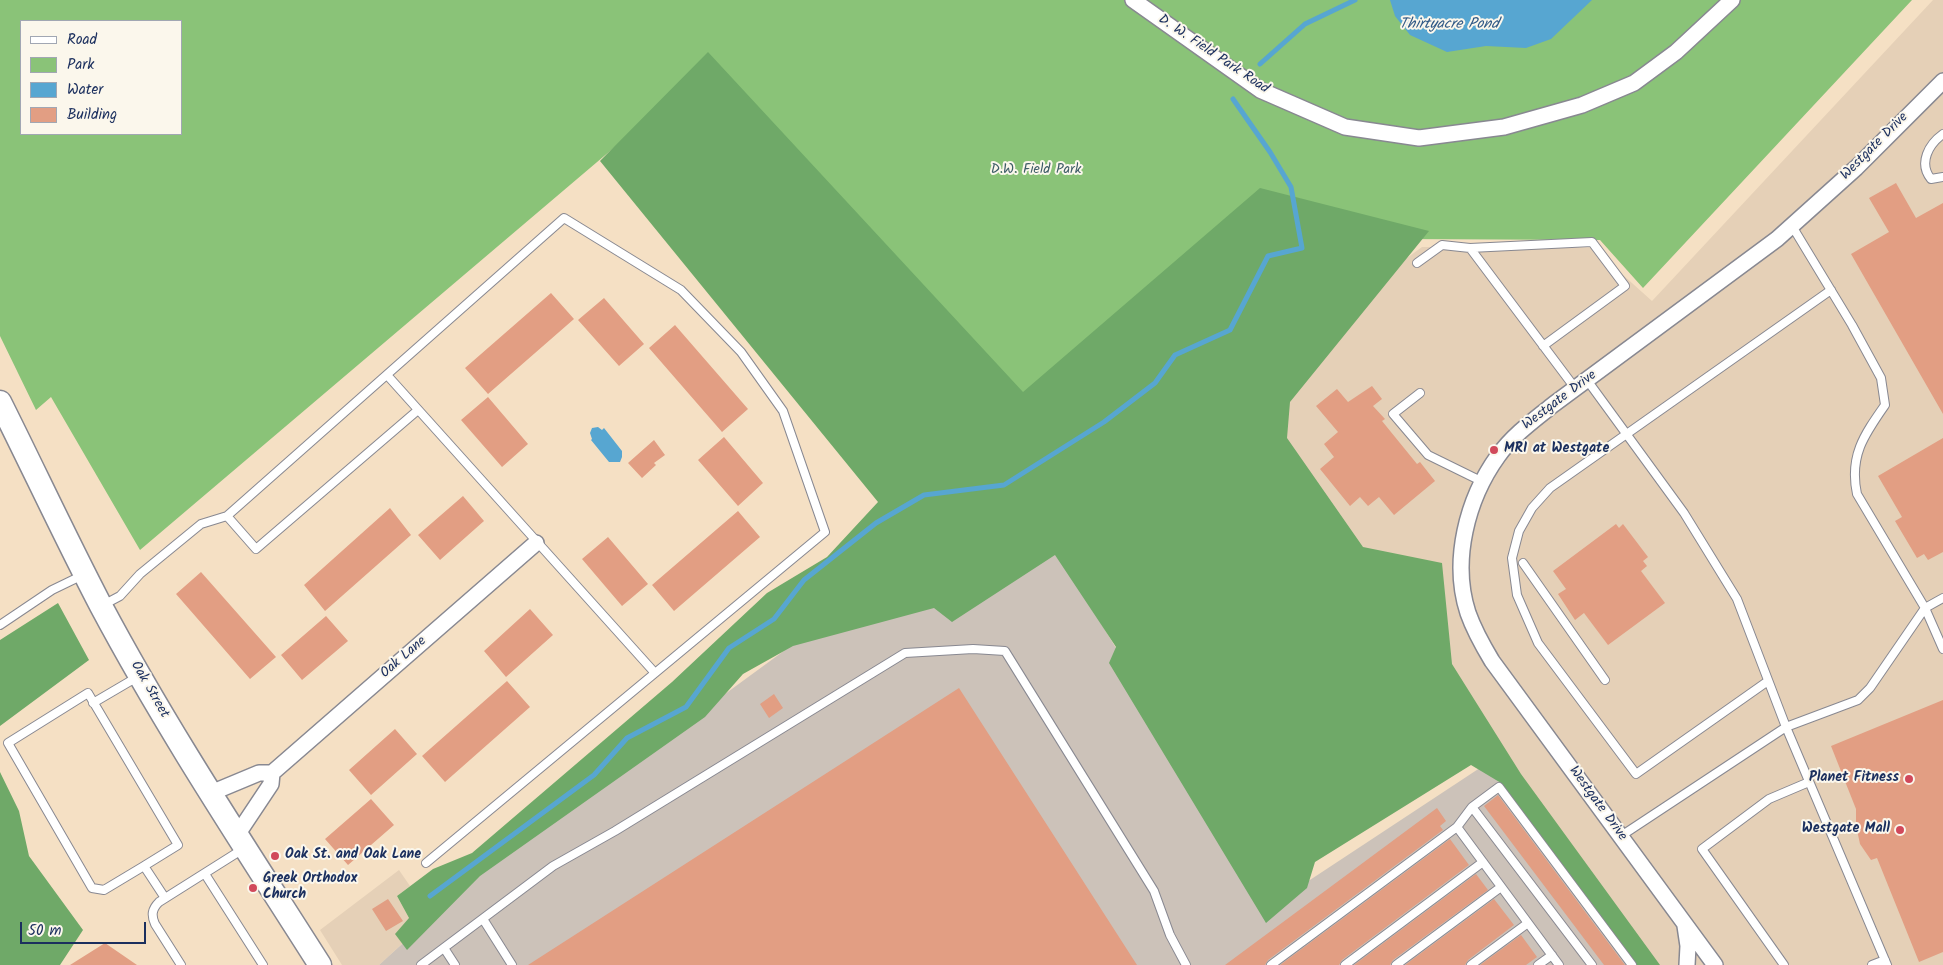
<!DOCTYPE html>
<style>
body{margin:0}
#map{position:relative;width:1943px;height:965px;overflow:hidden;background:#f5e0c4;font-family:Kalam,sans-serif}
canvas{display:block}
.legend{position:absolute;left:20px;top:20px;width:162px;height:115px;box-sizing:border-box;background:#fbf7ec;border:1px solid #a1a7b3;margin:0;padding:6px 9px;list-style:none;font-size:15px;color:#1b2f5e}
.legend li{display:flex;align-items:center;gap:10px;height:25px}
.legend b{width:25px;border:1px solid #a1a7b3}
.scale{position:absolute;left:20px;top:922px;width:126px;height:22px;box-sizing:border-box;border:2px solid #1b2f5e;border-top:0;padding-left:6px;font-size:15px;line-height:18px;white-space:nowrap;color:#1b2f5e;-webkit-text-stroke:4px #fbf7ec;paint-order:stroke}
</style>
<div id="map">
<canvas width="1943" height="965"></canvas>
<ul class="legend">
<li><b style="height:6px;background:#fff"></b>Road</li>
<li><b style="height:14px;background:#8ac378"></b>Park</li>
<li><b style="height:14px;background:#57a6d1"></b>Water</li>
<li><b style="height:14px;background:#e29e83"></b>Building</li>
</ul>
<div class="scale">50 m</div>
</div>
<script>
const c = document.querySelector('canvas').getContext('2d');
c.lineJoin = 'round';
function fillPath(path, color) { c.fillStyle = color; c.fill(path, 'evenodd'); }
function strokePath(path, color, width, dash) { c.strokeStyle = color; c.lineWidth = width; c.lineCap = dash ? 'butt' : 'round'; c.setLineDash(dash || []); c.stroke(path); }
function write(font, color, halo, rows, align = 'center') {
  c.font = font + ' Kalam,sans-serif'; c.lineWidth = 4; c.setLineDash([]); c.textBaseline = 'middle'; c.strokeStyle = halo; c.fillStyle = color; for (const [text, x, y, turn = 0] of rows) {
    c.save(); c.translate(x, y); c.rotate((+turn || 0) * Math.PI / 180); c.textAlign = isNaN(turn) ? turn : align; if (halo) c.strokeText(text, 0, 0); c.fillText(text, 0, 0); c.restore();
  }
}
fillPath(new Path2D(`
 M1933 0H1943V965H1641L1240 380 1422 247 1593 248 1652 301Z
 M399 870 410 886 397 896 416 931 379 965H342L320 930Z`), '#e5d0b7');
fillPath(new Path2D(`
 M1054 546 1272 905 1498 756 1641 965H379L479 874 807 634Z`), '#ccc2b9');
fillPath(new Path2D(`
 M0 0H1912L1643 288 1600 240 1401 239 1022 408 709 67 140 550 51 397 36 410 0 336ZM21 21H181V134H21Z`), '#8ac378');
fillPath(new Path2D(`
 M708 52 1023 392 1260 188 1429 231 1290 402 1287 438 1363 547 1442 563 1452 664 1521 774 1660 965H1635L1501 783 1471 765 1315 862 1307 888 1266 923 1109 663 1116 647 1055 555 952 622 934 608 793 646 743 674 705 717 480 876 407 950 395 934 409 918 397 896 433 869 472 853 672 682 767 593 827 557 878 502 600 161Z
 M58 603 89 660 0 726V640Z
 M0 772 19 811 29 856 83 930 60 965H0Z`), '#6fa968');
fillPath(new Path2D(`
 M1390 0H1592L1551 39 1526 48 1486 46 1447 52 1410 35 1395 16Z
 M598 427 602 430 604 428 622 451V457L620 462H609L591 440 592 439 590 433 592 428Z`), '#57a6d1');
strokePath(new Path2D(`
 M1260 64 1305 24 1355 0
 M430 896 594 775 627 738 686 707 729 648 774 619 804 580 876 523 924 495 1004 485 1104 422 1155 383 1175 355 1230 330 1268 256 1302 248 1291 187 1270 152 1233 99`), '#57a6d1', 5);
fillPath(new Path2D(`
 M1896 183 1916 218 1943 203V414L1851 254 1889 232 1869 198Z
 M551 293 574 319 488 394 465 368Z
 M604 298 644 344 619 366 578 320Z
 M675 325 748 409 722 432 649 348Z
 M1372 386 1382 399 1373 406 1385 419 1382 421 1417 464 1420 462 1435 481 1394 515 1379 497 1368 506 1360 497 1350 506 1320 469 1334 457 1324 444 1338 432 1316 406 1337 389 1348 402Z
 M488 397 528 444 502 467 461 420Z
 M724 437 763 483 738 506 698 460Z
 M1943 438V552L1928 560 1924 554 1917 558 1895 521 1902 517 1878 476Z
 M654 440 665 455 654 463 656 465 642 478 628 463Z
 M463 496 484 521 440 560 418 535Z
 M390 508 411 535 325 611 304 585Z
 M738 511 760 537 674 611 652 585Z
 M1616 524 1619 528 1623 524 1648 557 1643 561 1647 566 1641 571 1665 603 1608 645 1584 613 1575 620 1558 594 1566 589 1553 571Z
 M608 537 648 584 622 606 582 559Z
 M201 572 276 657 250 679 176 594Z
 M530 609 553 635 506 677 484 651Z
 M326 616 348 641 302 680 281 655Z
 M507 681 530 707 445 782 422 756Z
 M959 688 1137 965H528Z
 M774 694 783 708 769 718 760 704Z
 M1943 700V952L1919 962 1877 858 1871 860 1860 844 1856 825V809L1831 746Z
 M395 729 417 754 371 795 349 770Z
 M1498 795 1583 909 1625 965H1604L1484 806Z
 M371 799 394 825 348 865 325 839Z
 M1437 808 1446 821 1440 826 1443 830 1268 960 1265 965H1225Z
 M1450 839 1469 865 1342 960 1339 965H1280Z
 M1476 874 1488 890 1393 960 1390 965H1354Z
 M388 899 403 921 386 931 372 909Z
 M1494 899 1514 925 1468 960 1465 965H1405Z
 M1521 935 1537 957 1526 965H1480Z
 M105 943 137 965H70Z`), '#e29e83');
const lane = new Path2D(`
 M1943 134C1929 144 1918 163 1931 179L1943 177
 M1417 263 1442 245 1470 248
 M1543 346 1625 286 1592 242 1470 248 1575 388
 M387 375 655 673
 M1587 380 1684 513 1737 599 1786 727 1887 965
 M1420 393 1393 414 1428 455 1483 482
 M227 516 256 549 418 410
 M1523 563 1605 680
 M1943 598 1925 608 1943 649
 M103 605 120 596 140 574 201 524 227 516 564 218 681 290 741 352 783 411 825 532 426 863
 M0 625 52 590 83 575
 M1768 681 1636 774 1538 643 1517 595 1512 558 1519 531 1532 508 1550 488 1831 290
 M93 703 139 676
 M1457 827 1472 807
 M1621 836 1786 727 1858 700 1870 688 1925 608 1857 494C1849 456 1864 435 1885 405L1881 378 1852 325 1792 226
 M144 866 104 890 92 888 8 743 88 693 178 845 144 866 165 898
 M205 874 263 965
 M483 919 512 965
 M444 948 455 965
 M181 965 155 924C151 915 152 909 159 902L243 849
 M421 965 553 866 615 831 905 653 973 649 1005 651 1154 891 1170 935 1186 965
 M1271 965 1457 827 1559 965
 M1345 965 1483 862
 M1396 965 1501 887
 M1471 965 1528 923
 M1538 965 1552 955
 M1592 965 1472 807 1499 787 1632 965
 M1784 965 1702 849 1769 799 1809 782
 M1872 965 1885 960`);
const street = new Path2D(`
 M1133 0 1260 90 1345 127 1419 138 1504 127 1582 105 1634 83 1676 52 1732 0
 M211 793 259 773H272L536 543
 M237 835 271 784 272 773
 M1685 926 1688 946 1687 965
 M1715 965 1492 661C1483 646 1474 630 1468 613 1451 561 1467 499 1498 456 1513 435 1534 420 1554 404L1777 239 1856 168 1943 81`);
const secondary = new Path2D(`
 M0 402C34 470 66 539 101 606 167 730 245 847 320 965`);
strokePath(lane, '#888891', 10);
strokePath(street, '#888891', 18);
strokePath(secondary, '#888891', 25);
strokePath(lane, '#fff', 8);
strokePath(street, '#fff', 15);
strokePath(secondary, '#fff', 22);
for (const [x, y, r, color] of [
 [1494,450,5,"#d1495b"],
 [1909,779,5,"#d1495b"],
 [1900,830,5,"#d1495b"],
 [275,856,5,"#d1495b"],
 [253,888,5,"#d1495b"]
]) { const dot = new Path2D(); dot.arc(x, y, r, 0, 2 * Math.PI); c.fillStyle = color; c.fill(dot); strokePath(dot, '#fbf7ec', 2); }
write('14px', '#1b2f5e', '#fbf7ec', [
 ["D. W. Field Park Road",1213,55,34],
 ["Westgate Drive",1875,147,-45],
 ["Westgate Drive",1560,401,-37],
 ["Oak Lane",404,658,-41],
 ["Oak Street",149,690,60],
 ["Westgate Drive",1597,804,54]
]);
write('14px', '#3c5b66', '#fbf7ec', [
 ["D.W. Field Park",1036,171]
]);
write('bold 14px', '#1b2f5e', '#fbf7ec', [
 ["MRI at Westgate",1504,450],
 ["Planet Fitness",1899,779,"right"],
 ["Westgate Mall",1890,830,"right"],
 ["Oak St. and Oak Lane",285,856],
 ["Greek Orthodox",263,880],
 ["Church",263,896]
], 'left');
write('italic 15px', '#305986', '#fbf7ec', [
 ["Thirtyacre Pond",1449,25]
]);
</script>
